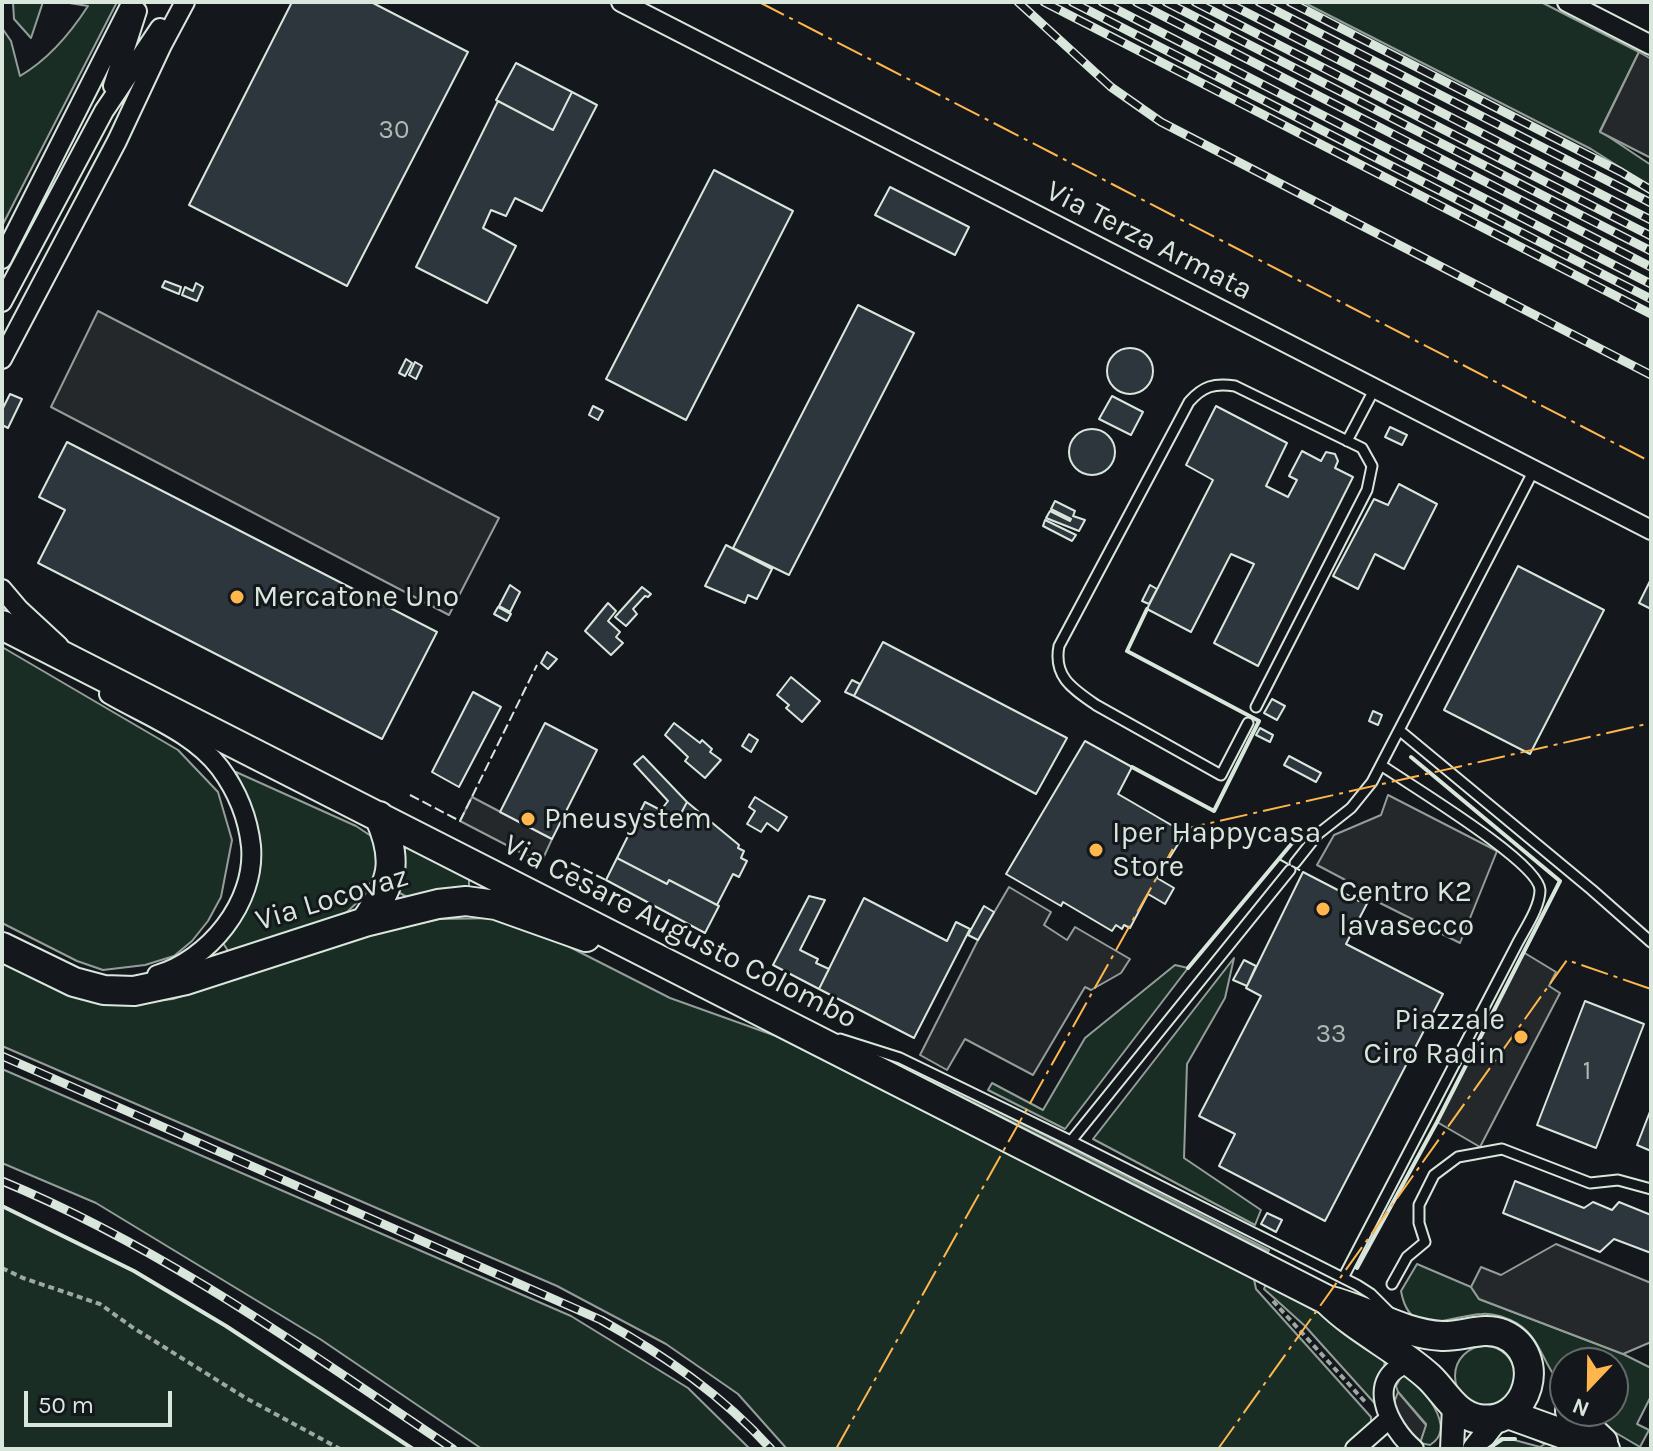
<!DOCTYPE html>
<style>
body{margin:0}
#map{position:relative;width:1653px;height:1451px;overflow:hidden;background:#14181c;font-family:Karla,sans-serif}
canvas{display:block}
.frame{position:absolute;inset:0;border:4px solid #d8e6dc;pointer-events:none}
.north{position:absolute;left:1549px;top:1347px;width:80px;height:80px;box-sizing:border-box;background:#14181c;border:2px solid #626a69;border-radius:50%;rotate:202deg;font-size:22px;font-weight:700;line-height:32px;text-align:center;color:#d8e6dc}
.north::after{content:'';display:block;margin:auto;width:28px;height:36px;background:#ffb74d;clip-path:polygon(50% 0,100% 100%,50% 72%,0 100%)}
.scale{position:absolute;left:24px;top:1391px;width:148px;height:36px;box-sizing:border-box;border:4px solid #d8e6dc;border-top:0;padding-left:10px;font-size:24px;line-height:28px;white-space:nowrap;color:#d8e6dc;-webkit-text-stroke:6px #14181c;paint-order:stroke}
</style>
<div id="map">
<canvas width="1653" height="1451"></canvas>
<div class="frame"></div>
<div class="north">N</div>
<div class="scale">50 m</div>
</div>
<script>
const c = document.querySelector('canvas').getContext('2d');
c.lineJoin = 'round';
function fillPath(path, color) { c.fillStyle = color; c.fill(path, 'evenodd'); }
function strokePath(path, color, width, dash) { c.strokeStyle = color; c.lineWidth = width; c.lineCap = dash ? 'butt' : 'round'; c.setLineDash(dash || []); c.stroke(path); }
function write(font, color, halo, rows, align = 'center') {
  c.font = font + ' Karla,sans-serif'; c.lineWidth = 6; c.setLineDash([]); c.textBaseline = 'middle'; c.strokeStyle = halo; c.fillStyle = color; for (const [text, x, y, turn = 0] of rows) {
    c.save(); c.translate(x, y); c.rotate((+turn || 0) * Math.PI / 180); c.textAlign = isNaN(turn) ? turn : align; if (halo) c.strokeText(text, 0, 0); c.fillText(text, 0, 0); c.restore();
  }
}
const green = new Path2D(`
 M13 2H43L31 38 14 19Z
 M63 2H117L2 226V28L11 41 20 76C49 59 70 34 88 6Z
 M1303 2H1541L1639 52 1600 131 1651 165V187L1591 149Z
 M2 647 178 750 218 792 232 840 221 897 208 921 192 941 174 956 145 965 103 970 77 961 2 923Z
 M236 772 356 826 377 840 382 856 371 889 344 915 230 954 223 943 233 930 259 854 257 826Z
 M408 846 469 878V886L466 889 445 890 409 898 396 891 402 848Z
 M504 918 552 938 670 998 776 1036 1254 1279 1256 1289 1371 1417V1429L1347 1449H787L738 1394 666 1344 557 1286 2 1046V959L125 1004 173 999 372 934 439 919Z
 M1234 958 1225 998 1187 1064 1184 1158 1261 1210 1255 1225 1093 1139Z
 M1175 965 1188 968 1065 1129 988 1090 992 1083 1043 1110 1085 1038Z
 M2 1069 571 1316 688 1388 750 1449H482L320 1339 96 1203 2 1163Z
 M919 1071 1269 1250 1268 1252 918 1074Z
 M2 1206 134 1271 226 1326 413 1449H2Z
 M1417 1264 1471 1287 1479 1299 1623 1354 1651 1368V1396L1637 1424 1649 1430 1640 1447 1611 1430 1590 1411H1613V1363H1565V1388C1543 1368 1542 1339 1518 1324 1507 1318 1494 1313 1482 1314 1450 1315 1410 1342 1401 1291Z
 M1266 1284 1327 1317 1385 1360 1378 1407 1305 1326 1264 1289Z
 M1455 1376a30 30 0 1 1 60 0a30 30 0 1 1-60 0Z
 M1403 1373C1421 1385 1459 1428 1430 1445L1420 1443 1426 1424 1398 1392 1396 1386Z
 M1522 1433 1576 1449H1488L1507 1438 1540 1447 1545 1444Z`);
fillPath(green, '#1a2d24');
strokePath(green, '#939e99', 2);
const parking = new Path2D(`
 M1639 52 1651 59V158L1600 132Z
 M98 311 499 518 449 615 51 407Z
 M1388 795 1497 851 1460 943 1370 898 1372 894 1317 865 1334 835 1381 815Z
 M472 797 552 839 541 863 460 821Z
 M1009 887 1051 912 1044 925 1067 940 1075 927 1130 959 1121 973 1091 990 1085 987 1033 1075 965 1039 947 1070 920 1055 978 940Z
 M1523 952 1556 972 1549 986 1560 993 1480 1147 1437 1122Z
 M1556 1244 1651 1283V1342L1623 1354 1479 1299 1471 1287 1481 1267 1501 1275Z
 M1398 1392 1426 1425 1420 1443 1391 1411Z`);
fillPath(parking, '#24282b');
strokePath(parking, '#939e99', 2);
const building = new Path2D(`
 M292 2H371L468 52 347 286 189 205Z
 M516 63 572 92 553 130 496 100Z
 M572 92 597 105 542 211 515 198 506 216 491 210 483 228 516 246 487 303 416 267 498 101 553 130Z
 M714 170 793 211 686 420 606 379Z
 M890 187 969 227 955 255 875 215Z
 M165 281 181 287 179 294 162 287Z
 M196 283 203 287 197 301 182 295 185 287 193 291Z
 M858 305 914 333 789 575 733 548Z
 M1107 371a23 23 0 1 1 46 0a23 23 0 1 1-46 0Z
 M406 359 412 363 405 376 399 373Z
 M415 362 422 366 416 379 409 375Z
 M10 394 22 399 8 428 2 425V410Z
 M1112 396 1143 412 1131 435 1099 419Z
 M593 406 603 411 598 420 589 415Z
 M1216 406 1287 443 1266 486 1288 497 1297 480 1289 476 1302 451 1321 461 1326 452 1335 454 1338 461 1335 468 1353 477 1258 666 1214 643 1254 564 1231 554 1191 632 1147 609 1213 480 1186 465Z
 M1390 427 1407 435 1402 445 1385 437Z
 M1069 452a23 23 0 1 1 46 0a23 23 0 1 1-46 0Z
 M67 442 437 632 382 739 38 563 65 510 39 497Z
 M1399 484 1437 504 1404 569 1375 554 1358 589 1333 576 1374 499 1388 505Z
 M1055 501 1075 511 1073 516 1085 520 1079 531 1046 518 1050 511 1070 521 1071 519 1051 509Z
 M1045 520 1076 535 1072 541 1043 526Z
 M726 545 772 569 757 599 748 595 745 603 705 586Z
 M1518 566 1604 610 1530 754 1444 710Z
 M1651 579V609L1639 603Z
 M510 585 520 592 510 612 499 606Z
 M1150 585 1157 589 1149 604 1142 601Z
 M642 587 651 594 648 597 645 596 633 609 637 614 626 626 615 617Z
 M608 603 616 611 608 621 620 632 616 637 623 643 611 655 585 631Z
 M498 607 511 614 507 621 494 614Z
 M883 642 1067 738 1036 794 854 696Z
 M547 652 557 659 548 669 541 663Z
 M791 677 820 701 802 722 786 708 789 705 777 695Z
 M852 680 860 684 854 696 845 692Z
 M473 692 501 707 459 787 432 772Z
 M1272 699 1285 706 1277 720 1264 713Z
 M1373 711 1382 715 1378 725 1369 721Z
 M545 723 597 750 552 839 500 812Z
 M674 723 700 743 702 740 712 749 710 752 721 760 705 778 685 761 688 757 665 735Z
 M1260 728 1273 735 1270 742 1256 735Z
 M749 734 758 740 751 752 742 746Z
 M1085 741 1132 767 1118 794 1185 833 1157 878 1174 888 1165 904 1148 894 1130 928 1124 925 1122 929 1116 925 1112 931 1063 902 1061 906 1006 874Z
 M643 756 687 802 678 819 661 810 668 801 634 764Z
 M1289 756 1321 773 1316 782 1284 765Z
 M755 797 787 817 778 831 767 823 761 832 747 824 755 811 749 807Z
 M645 802 678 819 687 802 739 845 738 848 744 851 741 858 747 861 739 877 733 874 717 905 669 880 667 884 617 858Z
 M617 858 667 884 669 880 719 906 705 933 606 880Z
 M1303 872 1359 901 1364 890 1372 894 1346 944 1443 994 1325 1221 1219 1166 1235 1134 1199 1116 1261 996 1246 988Z
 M809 896 825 900 800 950 818 959 816 963 829 969 819 989 773 965Z
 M864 898 947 941 956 922 970 929 914 1038 819 989Z
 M984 906 994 912 978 940 968 935Z
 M1244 960 1256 966 1247 986 1233 980Z
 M1585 1001 1644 1024 1596 1148 1537 1125Z
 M1651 1109V1151L1637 1145Z
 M1515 1181 1584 1208 1593 1202 1612 1210 1619 1202 1651 1215V1253L1614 1239 1600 1252 1503 1213Z
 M1267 1213 1282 1220 1276 1232 1261 1224Z`);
fillPath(building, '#2c363c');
strokePath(building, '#d8e6dc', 2);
const service = new Path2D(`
 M1347 441 1375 388
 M1248 723 1221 775 1096 705C1073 689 1053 677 1059 646L1189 402C1203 386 1214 383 1235 386L1362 448 1372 466 1367 490 1256 707
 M1399 730 1592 890 1651 942
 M1295 863 1318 834 1351 808 1372 782 1534 470
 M840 1039 900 1058 1071 1141 1357 1285 1371 1294 1390 1313
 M1071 1141 1290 870
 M1343 1278 1516 946C1524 930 1540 908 1540 890 1539 862 1408 784 1381 765
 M1392 1284 1407 1257 1425 1242 1419 1223V1205L1434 1175 1458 1157 1502 1149 1590 1183 1618 1180 1651 1189`);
const minor = new Path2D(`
 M621 2 1651 530
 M1567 2 1651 45
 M113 86 137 11
 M2 259 132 2
 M2 302 104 111 160 28
 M2 359 117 141 162 45 185 2
 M2 589 19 609 59 646
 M109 694C145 715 194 733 220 768 237 791 248 818 251 846 256 903 208 960 157 975
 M1410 1363C1363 1376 1388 1427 1414 1449
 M1355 1449 1389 1419`);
const tertiary = new Path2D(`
 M1452 1449 1454 1406
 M1474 1449 1498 1418`);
const primary = new Path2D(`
 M2 625 1327 1300C1367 1309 1401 1334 1442 1336 1463 1337 1483 1326 1503 1334 1549 1354 1529 1427 1479 1419 1455 1415 1445 1392 1429 1377 1397 1348 1357 1330 1327 1300
 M365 922C393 882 399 861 379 816
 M2 947 74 982 104 990 134 991 186 980 365 922 438 904 466 901 496 905 586 937
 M1570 1411 1603 1442
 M1508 1414 1605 1449`);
strokePath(service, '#d8e6dc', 13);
strokePath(minor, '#d8e6dc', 22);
strokePath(tertiary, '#d8e6dc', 26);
strokePath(primary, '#d8e6dc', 32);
strokePath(new Path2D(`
 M2 1268 23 1278 100 1304 132 1327 244 1397 340 1449
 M1273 1301 1367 1404`), '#9da8a2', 4, [6, 4]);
strokePath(service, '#14181c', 9);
strokePath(minor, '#14181c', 18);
strokePath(tertiary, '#14181c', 22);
strokePath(primary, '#14181c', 28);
const rail = new Path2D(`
 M1018 2 1111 87 1161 122 1651 375
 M1044 2 1651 314
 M1072 2 1651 299
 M1102 2 1651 284
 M1136 2 1651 267
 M1166 2 1651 251
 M1195 2 1651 236
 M1226 2 1651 220
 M1259 2 1651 203
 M1290 2 1621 172 1651 190
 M2 1056 601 1320C664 1355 722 1395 771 1449
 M2 1181C164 1248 308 1352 453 1449`);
strokePath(rail, '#d8e6dc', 9);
strokePath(rail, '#14181c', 6, [18]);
strokePath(new Path2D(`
 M410 795 460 821 537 665
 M1279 859 1303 872
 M571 863 606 880`), '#d8e6dc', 2, [10, 4]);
strokePath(new Path2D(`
 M1132 767 1214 811 1259 721 1127 651 1147 609
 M1188 968 1303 830
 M2 1206 134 1271 226 1326 413 1449
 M1357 1268 1437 1122 1560 881 1411 757
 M1488 1449 1502 1439H1515`), '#d8e6dc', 4);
strokePath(new Path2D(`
 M759 2 1651 462
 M836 1449 1184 829 1651 723
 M1218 1449 1567 960 1651 989`), '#ffb74d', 2, [28, 6, 4, 6]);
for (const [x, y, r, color] of [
 [237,597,8,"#ffb74d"],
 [528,819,8,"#ffb74d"],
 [1096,850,8,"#ffb74d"],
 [1323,909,8,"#ffb74d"],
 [1521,1037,8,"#ffb74d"]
]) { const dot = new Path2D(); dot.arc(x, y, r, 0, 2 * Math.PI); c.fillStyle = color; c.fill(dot); strokePath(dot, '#14181c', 3); }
write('26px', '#adbab4', null, [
 ["30",394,131],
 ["33",1331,1035],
 ["1",1587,1072]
]);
write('30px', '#d8e6dc', '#14181c', [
 ["Via Terza Armata",1149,241,27],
 ["Via Locovaz",332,899,-17],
 ["Via Cesare Augusto Colombo",680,932,27]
]);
write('30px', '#d8e6dc', '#14181c', [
 ["Mercatone Uno",253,597],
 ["Pneusystem",544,819],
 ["Iper Happycasa",1112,833],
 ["Store",1112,867],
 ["Centro K2",1339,892],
 ["lavasecco",1339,926],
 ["Piazzale",1505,1020,"right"],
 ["Ciro Radin",1505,1054,"right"]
], 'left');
</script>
